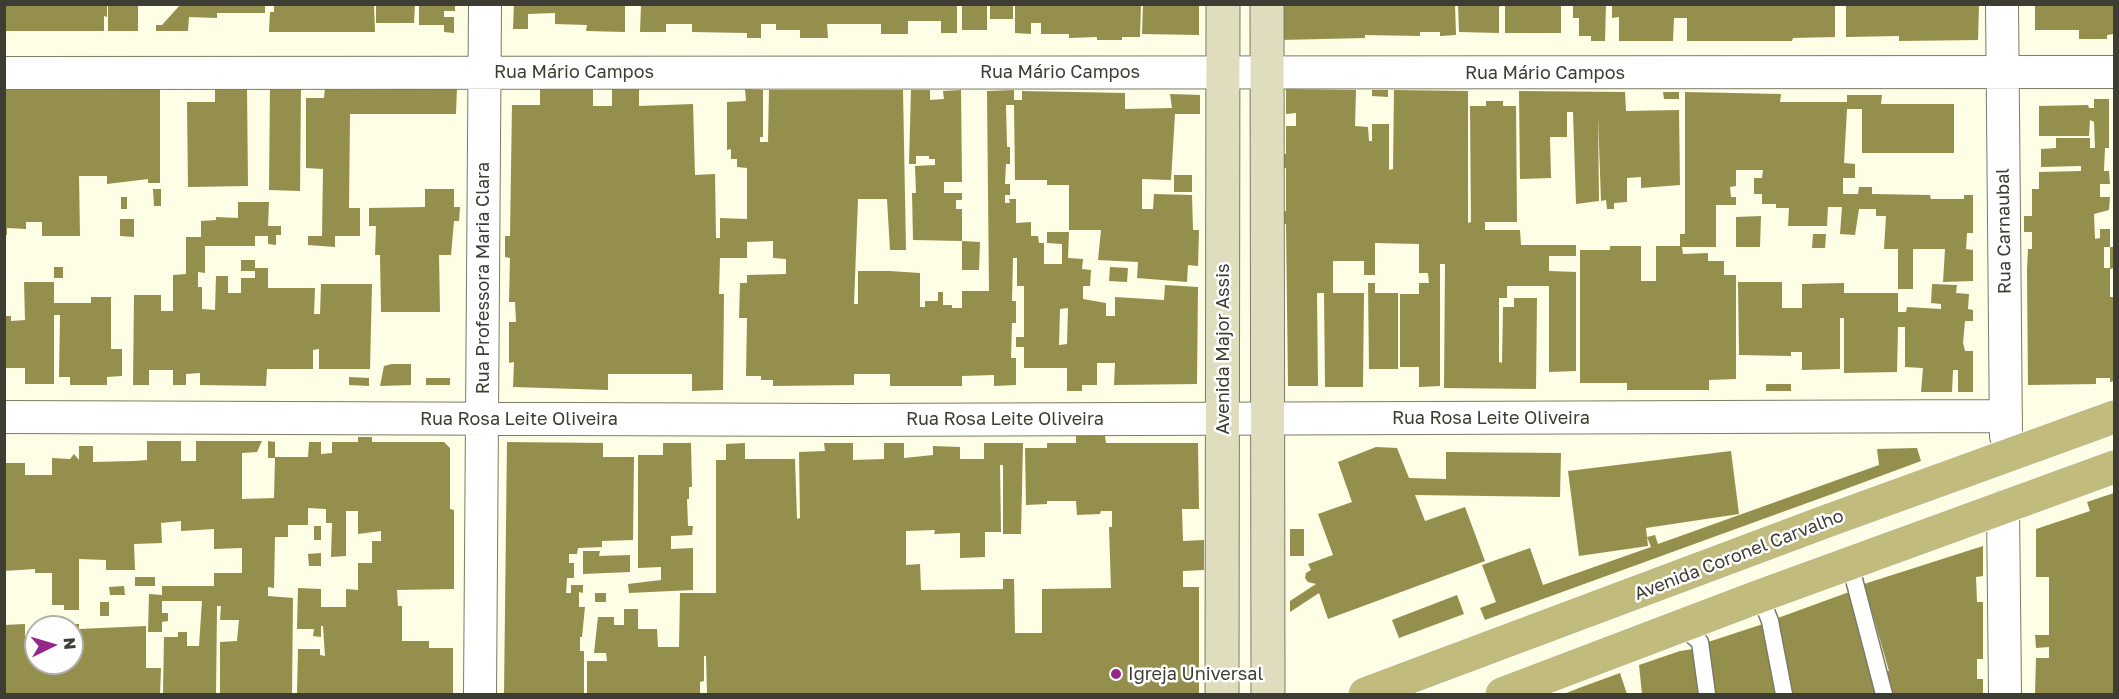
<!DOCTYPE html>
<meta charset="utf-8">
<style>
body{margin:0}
#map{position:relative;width:2119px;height:699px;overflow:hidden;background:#fefde5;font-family:"Golos Text",sans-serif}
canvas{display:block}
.frame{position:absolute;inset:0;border:6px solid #3e3d34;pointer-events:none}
.north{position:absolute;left:24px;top:615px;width:60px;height:60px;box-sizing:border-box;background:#fff;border:2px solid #b2b1ae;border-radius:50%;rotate:85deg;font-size:16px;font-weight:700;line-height:24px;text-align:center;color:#3e3d34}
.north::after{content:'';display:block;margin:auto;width:21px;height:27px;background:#942788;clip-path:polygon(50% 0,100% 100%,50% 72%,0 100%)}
</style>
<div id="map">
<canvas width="2119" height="699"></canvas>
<div class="frame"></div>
<div class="north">N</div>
</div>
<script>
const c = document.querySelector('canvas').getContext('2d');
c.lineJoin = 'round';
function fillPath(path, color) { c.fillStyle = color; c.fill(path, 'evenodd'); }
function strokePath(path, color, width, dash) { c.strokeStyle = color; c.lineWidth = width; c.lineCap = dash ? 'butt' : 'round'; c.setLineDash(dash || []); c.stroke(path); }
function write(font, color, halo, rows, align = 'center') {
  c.font = font + ' "Golos Text",sans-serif'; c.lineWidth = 5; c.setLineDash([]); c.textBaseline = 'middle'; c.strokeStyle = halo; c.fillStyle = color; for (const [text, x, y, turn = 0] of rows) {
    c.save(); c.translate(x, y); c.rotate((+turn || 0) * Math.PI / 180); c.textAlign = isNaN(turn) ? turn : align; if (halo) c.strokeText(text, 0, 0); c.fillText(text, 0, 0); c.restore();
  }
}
fillPath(new Path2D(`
 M4 4H107V17L104 16V31H5Z
 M108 4H138V31H108Z
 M181 4H265V13H217V18L189 17 188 31H156V25H162Z
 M274 4H374L375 32H269L270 12H274Z
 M376 4H415L414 23H376Z
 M419 4H455V11H444V17H454V33L444 32V25H419Z
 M514 4H625V32L586 31 587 25 555 24V13L528 14V29H513Z
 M962 4H987V30H962Z
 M990 4H1013V19H990Z
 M1015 4H1141L1140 37H1122V40H1097V37L1069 38V34H1041V23H1031V34L1015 33Z
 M1143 4H1199V35L1142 34Z
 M1281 4H1455L1456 35 1440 36V32H1420V36L1365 35V38L1280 40Z
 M1458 4H1503L1499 7V33L1459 32Z
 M1505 4H1561V33H1505Z
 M1573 4H1606L1605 41H1591V36H1579V18H1573Z
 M1612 4H1835V37L1793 38 1792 41H1687V18H1674L1673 41H1619V17L1612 18Z
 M1846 4H1979L1978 40 1899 41V36L1846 37Z
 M2035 4H2114V34L2107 35V39H2079V30H2035Z
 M641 5H957V33H941V21H908V34H881V24H827L828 38H800V30H776V24H761V38H747V33L692 32V24H666V32H640Z
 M215 87H247L248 186 188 187 187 102H215Z
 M270 87H301L300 191 269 190Z
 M325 87H457L456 114H350L349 208H360V236H335V247L308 245V236H322L323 169 306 168V98H324Z
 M540 88 593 89V106H612V89H639V106L693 104 695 175 715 174 716 238H720V218L747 219V168L737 167V159H731V149L727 150V102L746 101 745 89 763 90V137H760V142H768L769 90H903L906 250H890L887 199H858L854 304H858V271H890L920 273V307H925V301H938V292H943V305H952V308H962V291H989L987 91 1014 90V100H1022V91L1125 93V109L1172 108 1170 94 1200 95V114H1175L1171 180 1142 179V209H1153L1154 194 1192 195 1193 230H1199L1198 266 1188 265 1187 282 1137 278 1138 262 1098 260 1101 230H1069V185H1047V180H1015L1014 105H1006L1007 147H1010V164H1006L1005 184H1010V195H1005V203H1010L1009 199H1016V223L1031 222V236H1038L1039 243H1044V264H1062V244L1047 243V232H1069L1068 258 1083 259 1082 269 1091 270 1090 286H1083V299L1106 303V316H1115V297L1164 300 1165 285 1198 287 1197 384 1114 385 1115 363H1097V385H1082V391H1067V368H1024V347H1016V337H1024V286H1017V258H1013L1012 301H1016V323H1012L1011 358H1016V385L994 386V375L962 376V386H890V374H854V385L773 386V380H761V376H746L747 318H739L740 283H747V275L786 274V259L773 258V241L747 242V258H720L719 294H724L723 390 692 391V374H608V390L513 387 514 362 509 363V322H516L515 302H509L510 258 505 257V236H510L512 105H540ZM1068 308 1067 344 1059 345 1060 309Z
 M4 89H160V183H148V179L107 184V176H79L80 236H42V222H26V229L7 228V235H4Z
 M1286 89 1356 90 1355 126 1368 127 1369 141H1372V124H1389V170L1393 169 1394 90 1468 91V223L1471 222 1470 106H1486V101H1503V106H1516L1517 222H1485V230H1520L1521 245H1576V256H1549V271L1576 272V371L1549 372V286H1507V298H1499V362L1502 363 1503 307H1514V298H1537L1536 389 1444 388 1445 264H1440V386L1419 387V367H1400V294H1419V283H1429L1428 273H1419V244L1375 243V275H1364V261H1333V293H1364L1363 387H1325L1324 293H1317L1318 386H1288L1286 224H1280V211H1286V168H1282V154H1286V126H1296V113L1286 114Z
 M911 90H930V100L944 99 943 91 961 90 962 182H944V193H962V200H956V209H962V241L913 240 912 193H916L915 166 935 165V159H929V156H916V164H909Z
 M1372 90H1388V97L1372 96Z
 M1519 91 1625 92 1626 111 1679 110 1680 185 1641 188V177L1627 178V202L1614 203V209H1607L1606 200 1601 201 1598 116 1599 201 1576 204 1573 112H1567V137H1550L1551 178 1520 179Z
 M1663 92H1679V99H1664Z
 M1685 92 1781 94 1780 102H1847V95H1882L1881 104H1954V153H1862V109H1847L1844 163 1855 164V178H1843V194H1858L1859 187H1872V194L1930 195 1931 199H1964V195H1973V233H1967L1966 249 1973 250V281L1943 282 1945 249H1913V289H1898V249H1884L1886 216H1876V209H1859L1855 235 1840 234 1842 207H1828L1827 226H1788L1789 208H1776V204H1762V194H1754V178H1762L1763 170H1736V186L1730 187 1731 197H1736V205H1716V247H1682L1683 254 1708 253V261H1724V275H1736V379L1709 380V390H1627V383H1580V250H1610V246H1641V281H1656V246H1680V234H1685Z
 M2094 99H2109V148H2105L2104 171H2109L2110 184H2100V197H2110L2109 210 2094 214 2095 239 2100 238V229H2110V247H2104V268H2110V247H2114V268L2110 269V297H2114V381L2110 382V378H2096V384L2028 385 2027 270 2028 249H2032V232H2024V216H2032V189H2039V172L2081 171V166L2041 167V149L2056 148V138H2090V148H2095L2094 122 2090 120 2089 136H2039V106L2088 105 2089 108H2094Z
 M1174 175H1192V192H1174Z
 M153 189H161V206H154Z
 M425 189H454V207H460L459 221H454L451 255H439L440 312H381L380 255H375L376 226H369V208L425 207Z
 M121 197H127V209H121Z
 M238 202H269L268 226H281V235H276V245L268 244V236H255V246H205V273L198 272V287H202V309L215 310 216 276H228V293H241V278H255V271H241V260H255V268H268V288H315L314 314H320L321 284H372L370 369H319V349L313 350V369H267L266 386 200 385V373L186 374V385H173V370H149V385H133L134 295H161V311H173V275L186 274V237H201V221L216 220V217L238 218Z
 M1761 216 1760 247H1736V217Z
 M120 219H134V237L120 236Z
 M1813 234H1826L1825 248H1812Z
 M962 241 980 242 979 270H962Z
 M54 267H63V278H54Z
 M1110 267 1128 268 1127 282 1109 281Z
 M24 282H54V303H91V297H111V349H122V376L107 377V385H70V377H59L60 315H54V384H25V368H4V316H11V321L25 320Z
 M1738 282H1782V308H1802V284L1844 283V293H1898V312H1906L1907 307 1941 309V304L1931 303 1932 284 1957 285 1956 293 1969 294 1968 309 1973 310V321H1965L1963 343 1965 351H1973V392H1958V370H1953L1952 392H1921L1923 368 1905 367V327H1898L1897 372 1844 373V318H1840V369L1802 370V352H1791V356L1739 355Z
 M1368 283H1375V293H1398V369H1369Z
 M392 364H411V385L380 386 384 366Z
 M349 377 369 378V386L349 385Z
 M426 378H450V385H426Z
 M1766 384H1791V391H1766Z
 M1076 436H1105L1106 443H1198L1199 509H1182L1183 541 1204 540V570L1183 571V587H1199V694H707L706 656H704V681L700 682V694H587V661H607L606 653H594L598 617H614V625H624V609H638V629H657L658 647H679L680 593H716V460H726V444L745 443V459H795L797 519 800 518 799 452 825 451 824 443H853V460L884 459V443H904V458L933 455V446L960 447V459H984V443H1023L1021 534H1003V465H1000L1001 532H985V557L960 558V533L934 534 935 530 906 531V565L920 564 921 590 1003 589V579H1014L1015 633H1042V589L1111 588 1109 527H1112V511H1101L1100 514 1077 515 1076 501H1047V504L1026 505 1025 448H1047V443H1076Z
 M358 437H372V442H444L450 448V509L454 510V589L397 590 398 606H402V641H429V648H453V694H297L298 649H320V655L325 656 323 626H321V637L313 636 314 629H297L298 588 321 589V607H346V589L358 590V563H372V541H381V531L358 534V511H346V556L331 557 332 523H326V509L308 508V525H288V537H275L274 588 268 587V596L293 598 292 694H220V642L237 641 239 620H220L221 606H217L216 694H163L164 637H178V632H187V646H199L202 601H162V613H168V621L162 622V632H148L149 594 162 595V586H214V573H242V548L214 549V529L181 531V521L161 523 162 543 134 544 135 570H106V560L79 559V610H64V605H52V573H35V569L4 571V463H25V475H52V458L70 459 74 454 79 460V446H93V462L134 461 147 460V441H181V461H196V441H262L257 452 242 453V499L274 498 275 457H308L309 442H321V454L332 453V442H358Z
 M268 441 275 442V458H268Z
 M507 442 603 443V457H634L633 540 602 541V547L578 548 577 554H569V563H574V578H567L566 593H571V585H583V593L579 592V607H585L582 637H580V651H584V694H504Z
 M663 443H691L692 487H689V499H687L688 526H693L692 535 671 536V549L693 548V590L629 593 628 584 661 580V567L638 568V455H663Z
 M1376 447 1397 448 1409 478 1446 479V452L1561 453 1560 497 1415 495 1425 521 1465 507 1485 561 1328 619 1319 593 1290 612V601L1316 584 1308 582 1305 578 1306 573 1311 570 1308 564 1333 555 1318 514 1352 502 1338 462Z
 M1917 448 1921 461 1832 494 1485 620 1480 608 1496 602 1482 565 1530 548 1543 585 1651 547 1647 537 1655 535 1658 544 1879 465 1877 449Z
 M1731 451 1739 514 1646 528 1648 546 1579 556 1568 471Z
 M2114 493V694H2035L2036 658H2049V647L2036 648 2035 635H2049V577H2036V529L2090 511 2087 502Z
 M314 526H321V540H314Z
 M1290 529H1304V556H1290Z
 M1983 546V576L1976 577 1977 602H1983V659H1977V679H1983V694H1891L1886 671H1889L1864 584Z
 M583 551H600L599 556 630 555V572L583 574Z
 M321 553V566H309L308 554Z
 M135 577H155V586H135Z
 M124 586 125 595H110L109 587Z
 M1852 591 1880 694H1791L1775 619Z
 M595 593H606V602H595Z
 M1457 595 1464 614 1399 638 1392 620Z
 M100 602H109V616H100Z
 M52 616H63V624H79V629L146 626V668H161L160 694H4V625L25 624V638H36V663H72V627H52Z
 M1766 623 1777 694H1710V687H1714V676L1703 679 1702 694H1642L1639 665 1680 651 1700 648 1699 645Z
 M1620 673 1627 694H1564L1579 688Z`), '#948f4d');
const lane = new Path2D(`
 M1850 564 1884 694
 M1760 596 1770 621 1784 694
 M1681 626 1700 642 1707 694`);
const street = new Path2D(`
 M2002 4 2006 436
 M4 73 2114 72
 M4 417 846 420 2006 416
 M2003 507 2005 694
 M480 694 485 4`);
const secondary = new Path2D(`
 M1267 4 1268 694
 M1222 694 1223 4`);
const primary = new Path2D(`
 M1365 694 1827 521 2114 417
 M1502 694 1760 596 2114 467`);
strokePath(lane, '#7c7b65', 19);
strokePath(street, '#7c7b65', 34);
strokePath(secondary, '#7c7b65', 35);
strokePath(primary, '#fff', 35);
strokePath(lane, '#fff', 16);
strokePath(street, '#fff', 32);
strokePath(secondary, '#e0ddbe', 33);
strokePath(primary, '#c1bc7d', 33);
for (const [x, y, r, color] of [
 [1116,674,6,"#942788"]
]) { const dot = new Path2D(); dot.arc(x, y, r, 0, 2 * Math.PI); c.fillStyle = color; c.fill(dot); strokePath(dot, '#fff', 2); }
write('18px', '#3e3d34', '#fff', [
 ["Rua Mário Campos",574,72],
 ["Rua Mário Campos",1060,72],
 ["Rua Mário Campos",1545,73],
 ["Rua Carnaubal",2004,231,-91],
 ["Rua Professora Maria Clara",483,278,-90],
 ["Avenida Major Assis",1223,349,-90],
 ["Rua Rosa Leite Oliveira",1491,418],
 ["Rua Rosa Leite Oliveira",519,419],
 ["Rua Rosa Leite Oliveira",1005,419],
 ["Avenida Coronel Carvalho",1739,555,-21]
]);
write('18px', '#3e3d34', '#fff', [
 ["Igreja Universal",1128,674]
], 'left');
</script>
